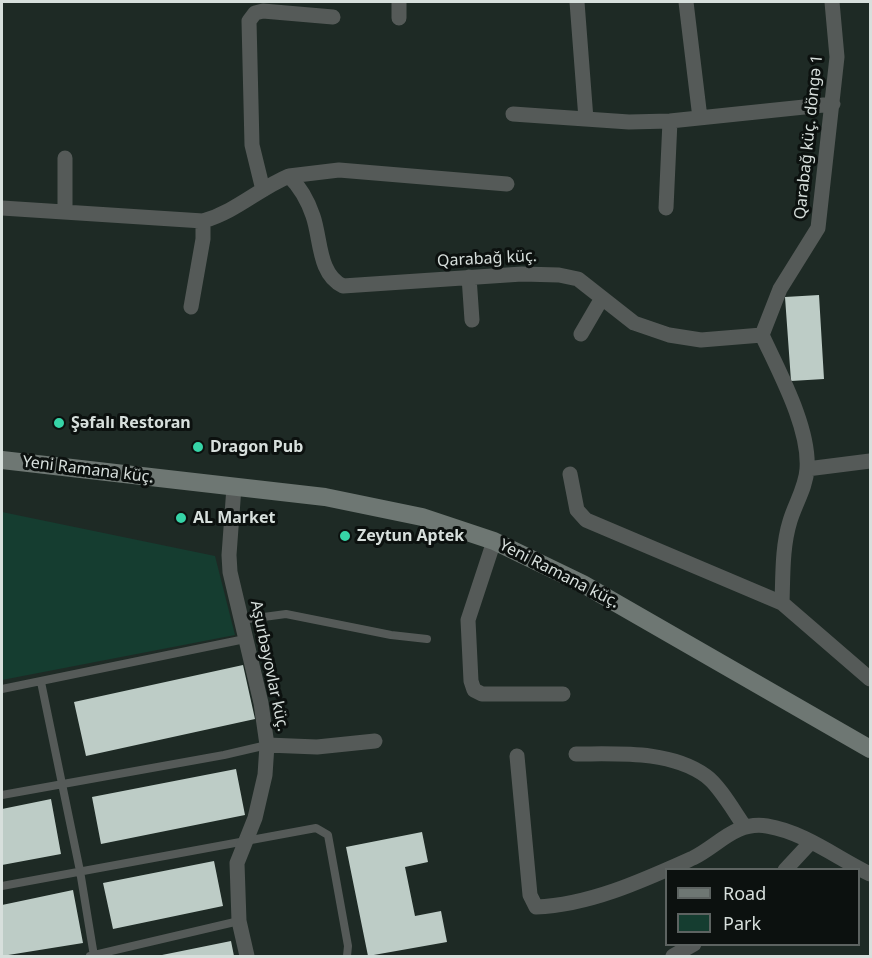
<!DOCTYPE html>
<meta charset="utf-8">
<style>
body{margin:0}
#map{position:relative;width:872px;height:958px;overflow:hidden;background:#1e2a25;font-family:"Noto Sans",sans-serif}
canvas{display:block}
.frame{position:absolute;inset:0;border:3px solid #d7dfdc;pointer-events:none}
.legend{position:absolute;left:665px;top:868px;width:195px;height:78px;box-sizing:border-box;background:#0c110f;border:2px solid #5d6361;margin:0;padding:8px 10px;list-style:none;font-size:18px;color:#d7dfdc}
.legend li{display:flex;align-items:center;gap:12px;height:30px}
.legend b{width:30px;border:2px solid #5d6361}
</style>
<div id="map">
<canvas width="872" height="958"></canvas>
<div class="frame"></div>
<ul class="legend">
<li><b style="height:8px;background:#6e7773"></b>Road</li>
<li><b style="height:16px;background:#153d30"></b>Park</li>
</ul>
</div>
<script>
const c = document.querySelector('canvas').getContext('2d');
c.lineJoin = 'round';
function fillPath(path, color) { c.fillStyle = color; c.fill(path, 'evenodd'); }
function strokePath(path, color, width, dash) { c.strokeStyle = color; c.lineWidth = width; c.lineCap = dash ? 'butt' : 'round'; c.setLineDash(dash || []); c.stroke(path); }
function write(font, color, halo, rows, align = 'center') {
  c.font = font + ' "Noto Sans",sans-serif'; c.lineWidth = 6; c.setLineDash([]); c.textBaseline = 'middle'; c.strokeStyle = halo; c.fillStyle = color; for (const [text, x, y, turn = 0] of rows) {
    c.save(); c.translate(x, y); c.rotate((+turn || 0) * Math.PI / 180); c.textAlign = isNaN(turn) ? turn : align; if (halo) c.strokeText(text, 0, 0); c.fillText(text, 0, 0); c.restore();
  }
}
fillPath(new Path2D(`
 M2 512 215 556 235 635 2 680Z`), '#153d30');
fillPath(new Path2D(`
 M819 295 824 379 791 381 785 297Z
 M243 665 255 719 86 756 74 702Z
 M236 769 245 815 101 844 92 797Z
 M51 799 61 854 2 865V809Z
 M422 832 428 862 405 867 415 916 441 911 447 942 368 956 346 847Z
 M214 861 223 906 113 929 103 883Z
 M73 890 83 943 2 956V905Z
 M231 941 234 956H162V955Z`), '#bdccc6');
strokePath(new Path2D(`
 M241 620 286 614 391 635 427 639
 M41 682 80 871 94 956
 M2 689 245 639
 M2 795 224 755 267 745
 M2 886 316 828 328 835 348 946 347 956
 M90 956 239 921`), '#555a58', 8);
strokePath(new Path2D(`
 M399 2V18
 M577 2 586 119
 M686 2 700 118
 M513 114 629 122 670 121 833 104
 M289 176 339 170 507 184
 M263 190 252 145 249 21 255 13 263 11 333 17
 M2 208 203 221C237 211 258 189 289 176 300 187 308 201 313 216 321 239 318 274 343 286L522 274 559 275 578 279 634 323 669 335 701 340 762 335C779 372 810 428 807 469 806 487 795 504 790 521 782 547 783 575 782 603
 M666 208 670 121
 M65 212V158
 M469 277 472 320
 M191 307 203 239V221
 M581 334 602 298
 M762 335 780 289 818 228 837 57 832 2
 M807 469 870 461
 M570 474 577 510 586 520 782 603 870 679
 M234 487 229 555 230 572 261 703 267 745 265 775 255 818 237 863 239 921 247 956
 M494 541 468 620 471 681 474 690 482 694H563
 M267 745 317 747 375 741
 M576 754C618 754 670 750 706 776 719 785 735 813 745 827
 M517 756 530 895 536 907C590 905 644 880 693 858 718 846 735 821 767 826 804 832 837 858 870 874
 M785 870 811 842
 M673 956 694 944`), '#555a58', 15);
strokePath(new Path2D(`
 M2 460 325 497 422 517 494 541 583 584 870 749`), '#6e7773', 18);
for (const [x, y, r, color] of [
 [59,423,6,"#36d4a7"],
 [198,447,6,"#36d4a7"],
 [181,518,6,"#36d4a7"],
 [345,536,6,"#36d4a7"]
]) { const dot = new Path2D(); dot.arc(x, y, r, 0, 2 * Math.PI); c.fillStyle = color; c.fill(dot); strokePath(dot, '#0c110f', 2); }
write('16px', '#d7dfdc', '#0c110f', [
 ["Qarabağ küç. döngə 1",809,137,-84],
 ["Qarabağ küç.",487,259,-3],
 ["Yeni Ramana küç.",88,470,7],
 ["Yeni Ramana küç.",559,574,27],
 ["Aşurbəyovlar küç.",269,666,78]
]);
write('bold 16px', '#d7dfdc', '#0c110f', [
 ["Şəfalı Restoran",71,423],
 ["Dragon Pub",210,447],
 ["AL Market",193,518],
 ["Zeytun Aptek",357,536]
], 'left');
</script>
